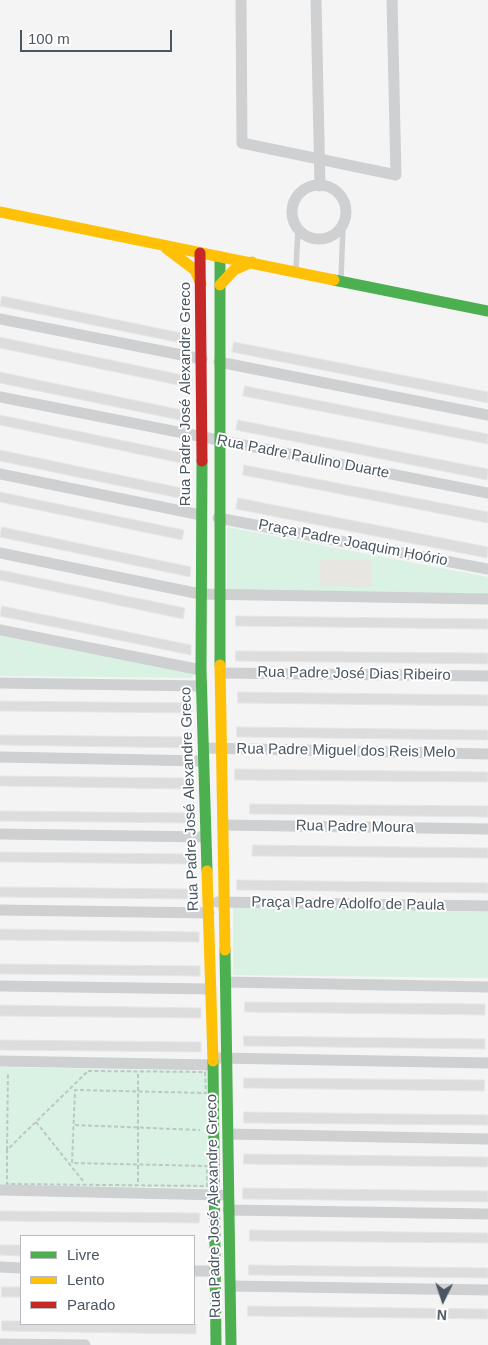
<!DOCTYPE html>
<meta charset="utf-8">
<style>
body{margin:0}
#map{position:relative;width:488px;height:1345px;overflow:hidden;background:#f4f4f4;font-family:Arial,sans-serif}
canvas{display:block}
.legend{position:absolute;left:20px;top:1235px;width:175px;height:90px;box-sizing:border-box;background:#fff;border:1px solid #b7bbc0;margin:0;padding:6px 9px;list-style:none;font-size:15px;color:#4a5661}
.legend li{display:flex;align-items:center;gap:10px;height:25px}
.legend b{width:25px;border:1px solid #b7bbc0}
.north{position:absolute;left:418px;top:1275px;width:50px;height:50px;-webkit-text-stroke:4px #fff;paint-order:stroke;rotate:184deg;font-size:14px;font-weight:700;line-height:20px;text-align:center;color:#4a5661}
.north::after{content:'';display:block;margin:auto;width:18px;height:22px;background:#4a5661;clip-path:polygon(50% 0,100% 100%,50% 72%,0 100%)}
.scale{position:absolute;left:20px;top:30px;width:152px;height:22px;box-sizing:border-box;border:2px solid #4a5661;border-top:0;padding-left:6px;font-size:15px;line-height:18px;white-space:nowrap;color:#4a5661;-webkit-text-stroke:4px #fff;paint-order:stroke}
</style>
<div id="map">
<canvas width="488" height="1345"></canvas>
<ul class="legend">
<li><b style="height:6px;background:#4caf50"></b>Livre</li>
<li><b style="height:6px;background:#ffc107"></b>Lento</li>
<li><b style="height:6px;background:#c62828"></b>Parado</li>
</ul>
<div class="north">N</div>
<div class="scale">100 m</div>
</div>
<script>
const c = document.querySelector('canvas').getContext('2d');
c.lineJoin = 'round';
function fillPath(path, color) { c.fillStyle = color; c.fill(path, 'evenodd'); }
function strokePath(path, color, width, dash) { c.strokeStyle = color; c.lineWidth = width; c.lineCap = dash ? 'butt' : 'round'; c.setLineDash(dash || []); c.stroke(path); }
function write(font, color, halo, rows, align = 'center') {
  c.font = font + ' Arial,sans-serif'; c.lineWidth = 4; c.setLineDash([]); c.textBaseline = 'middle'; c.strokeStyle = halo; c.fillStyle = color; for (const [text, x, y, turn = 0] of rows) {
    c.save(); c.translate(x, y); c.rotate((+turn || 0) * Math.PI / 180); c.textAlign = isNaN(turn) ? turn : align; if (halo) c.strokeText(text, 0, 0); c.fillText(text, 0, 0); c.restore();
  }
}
fillPath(new Path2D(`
 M227 527 488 577V594L227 590Z
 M0 636 193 673V678L0 676Z
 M233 906 488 912V978L233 975Z
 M0 1067 207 1071 210 1188 0 1186Z`), '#d9f2e3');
fillPath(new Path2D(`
 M320 560H371V587L320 586Z`), '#e7e6e1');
const building = new Path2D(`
 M2 296 191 335V345L0 306Z
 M0 337 192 377V388L0 348Z
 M234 342 488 392V403L232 352Z
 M0 372 191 412 189 422 0 383Z
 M245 386 488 434V444L243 396Z
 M0 415 183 453 181 463 0 425Z
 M238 420 488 469 487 480 236 430Z
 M0 450 191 490 188 500 0 461Z
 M244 465 488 512V523L243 475Z
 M0 492 184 530 182 540 0 502Z
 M238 498 488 547 487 558 236 509Z
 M2 527 191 567 190 577 0 537Z
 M0 570 185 608 183 619 0 580Z
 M2 606 191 645V655L0 616Z
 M236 616 488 619V629L236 626Z
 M236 651 488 653V664L236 661Z
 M238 692 488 695V706L238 703Z
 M0 701 192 703V713L0 711Z
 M237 727 488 730V740L237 737Z
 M0 735 191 737V748L0 745Z
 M235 769 488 772V782L235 780Z
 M0 776 190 778V789L0 786Z
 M250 804 488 806V817L250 814Z
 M0 811 190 813V823L0 821Z
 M253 845 488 848V858L252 856Z
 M0 852 188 854V864L0 862Z
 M237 880 488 883V893L237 890Z
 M0 887 188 889V899L0 897Z
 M0 929 199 932V942L0 940Z
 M0 964 200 966V976L0 974Z
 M245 1002 485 1004V1015L245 1012Z
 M0 1005 201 1008V1018L0 1016Z
 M244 1036 485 1039V1049L244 1046Z
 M0 1040 201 1042V1052L0 1050Z
 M244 1078 485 1080 484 1091 244 1088Z
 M244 1112 488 1115V1125L244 1123Z
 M244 1154 488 1157V1167L244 1164Z
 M243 1188 488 1191V1202L243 1199Z
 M0 1211 200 1213 199 1223 0 1221Z
 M250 1230 488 1233V1243L250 1241Z
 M0 1245H21V1256L0 1255Z
 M249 1265 488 1268V1278L249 1275Z
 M2 1287H21V1297H2Z
 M248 1306 488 1309V1319L248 1316Z
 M2 1321H21V1324H196V1334L2 1331Z`);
fillPath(building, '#ddddde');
strokePath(building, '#e5e6e7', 1);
strokePath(new Path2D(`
 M88 1071 205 1072 206 1093 75 1090 72 1163 207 1166V1186L7 1184V1150Z
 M138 1074V1182
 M36 1122 83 1181
 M75 1125 200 1130
 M7 1150 8 1072`), '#bcc7c4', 2, [4, 2.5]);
strokePath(new Path2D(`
 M296 269 298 229
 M341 279 343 226`), '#ced0d2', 5.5);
strokePath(new Path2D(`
 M241 0 242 143 396 175 392 0
 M316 0 320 186
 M292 212a27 27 0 1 1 54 0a27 27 0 1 1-54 0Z
 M0 319 202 359
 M219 362 488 415
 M0 397 488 493
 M0 474 201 515
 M218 518 488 569
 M0 553 200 594 488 599
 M0 630 201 670
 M220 673 488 676
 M0 683 202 686
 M204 748 488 754
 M0 757 204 761
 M223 825 488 829
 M0 834 206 837
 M217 902 488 906
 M0 910 209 913
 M226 982 488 987
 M0 986 211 989
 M220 1058 488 1063
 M0 1061 213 1065
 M229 1134 488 1139
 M0 1190 221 1195
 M228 1210 488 1214
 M0 1267 21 1268
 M194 1271H215
 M231 1286 488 1290
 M0 1344 85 1345`), '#ced0d2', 11);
strokePath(new Path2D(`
 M220 257V665
 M334 280 488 311
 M202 461 201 670 207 871
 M225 950 231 1345
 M213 1061 216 1345`), '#4caf50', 11);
strokePath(new Path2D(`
 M0 212 334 280
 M166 248 195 270 201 284
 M220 285 234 270 252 262
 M220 665 225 950
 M207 871 213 1061`), '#ffc107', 11);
strokePath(new Path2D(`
 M200 253 202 461`), '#c62828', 11);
write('15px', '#4a5661', '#fff', [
 ["Rua Padre José Alexandre Greco",186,394,-90],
 ["Rua Padre Paulino Duarte",303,457,11],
 ["Praça Padre Joaquim Hoório",353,543,11],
 ["Rua Padre José Dias Ribeiro",354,674,1],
 ["Rua Padre Miguel dos Reis Melo",346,751,1],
 ["Rua Padre José Alexandre Greco",190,799,-92],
 ["Rua Padre Moura",355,827,1],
 ["Praça Padre Adolfo de Paula",348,904,1],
 ["Rua Padre José Alexandre Greco",214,1206,-91]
]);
</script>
